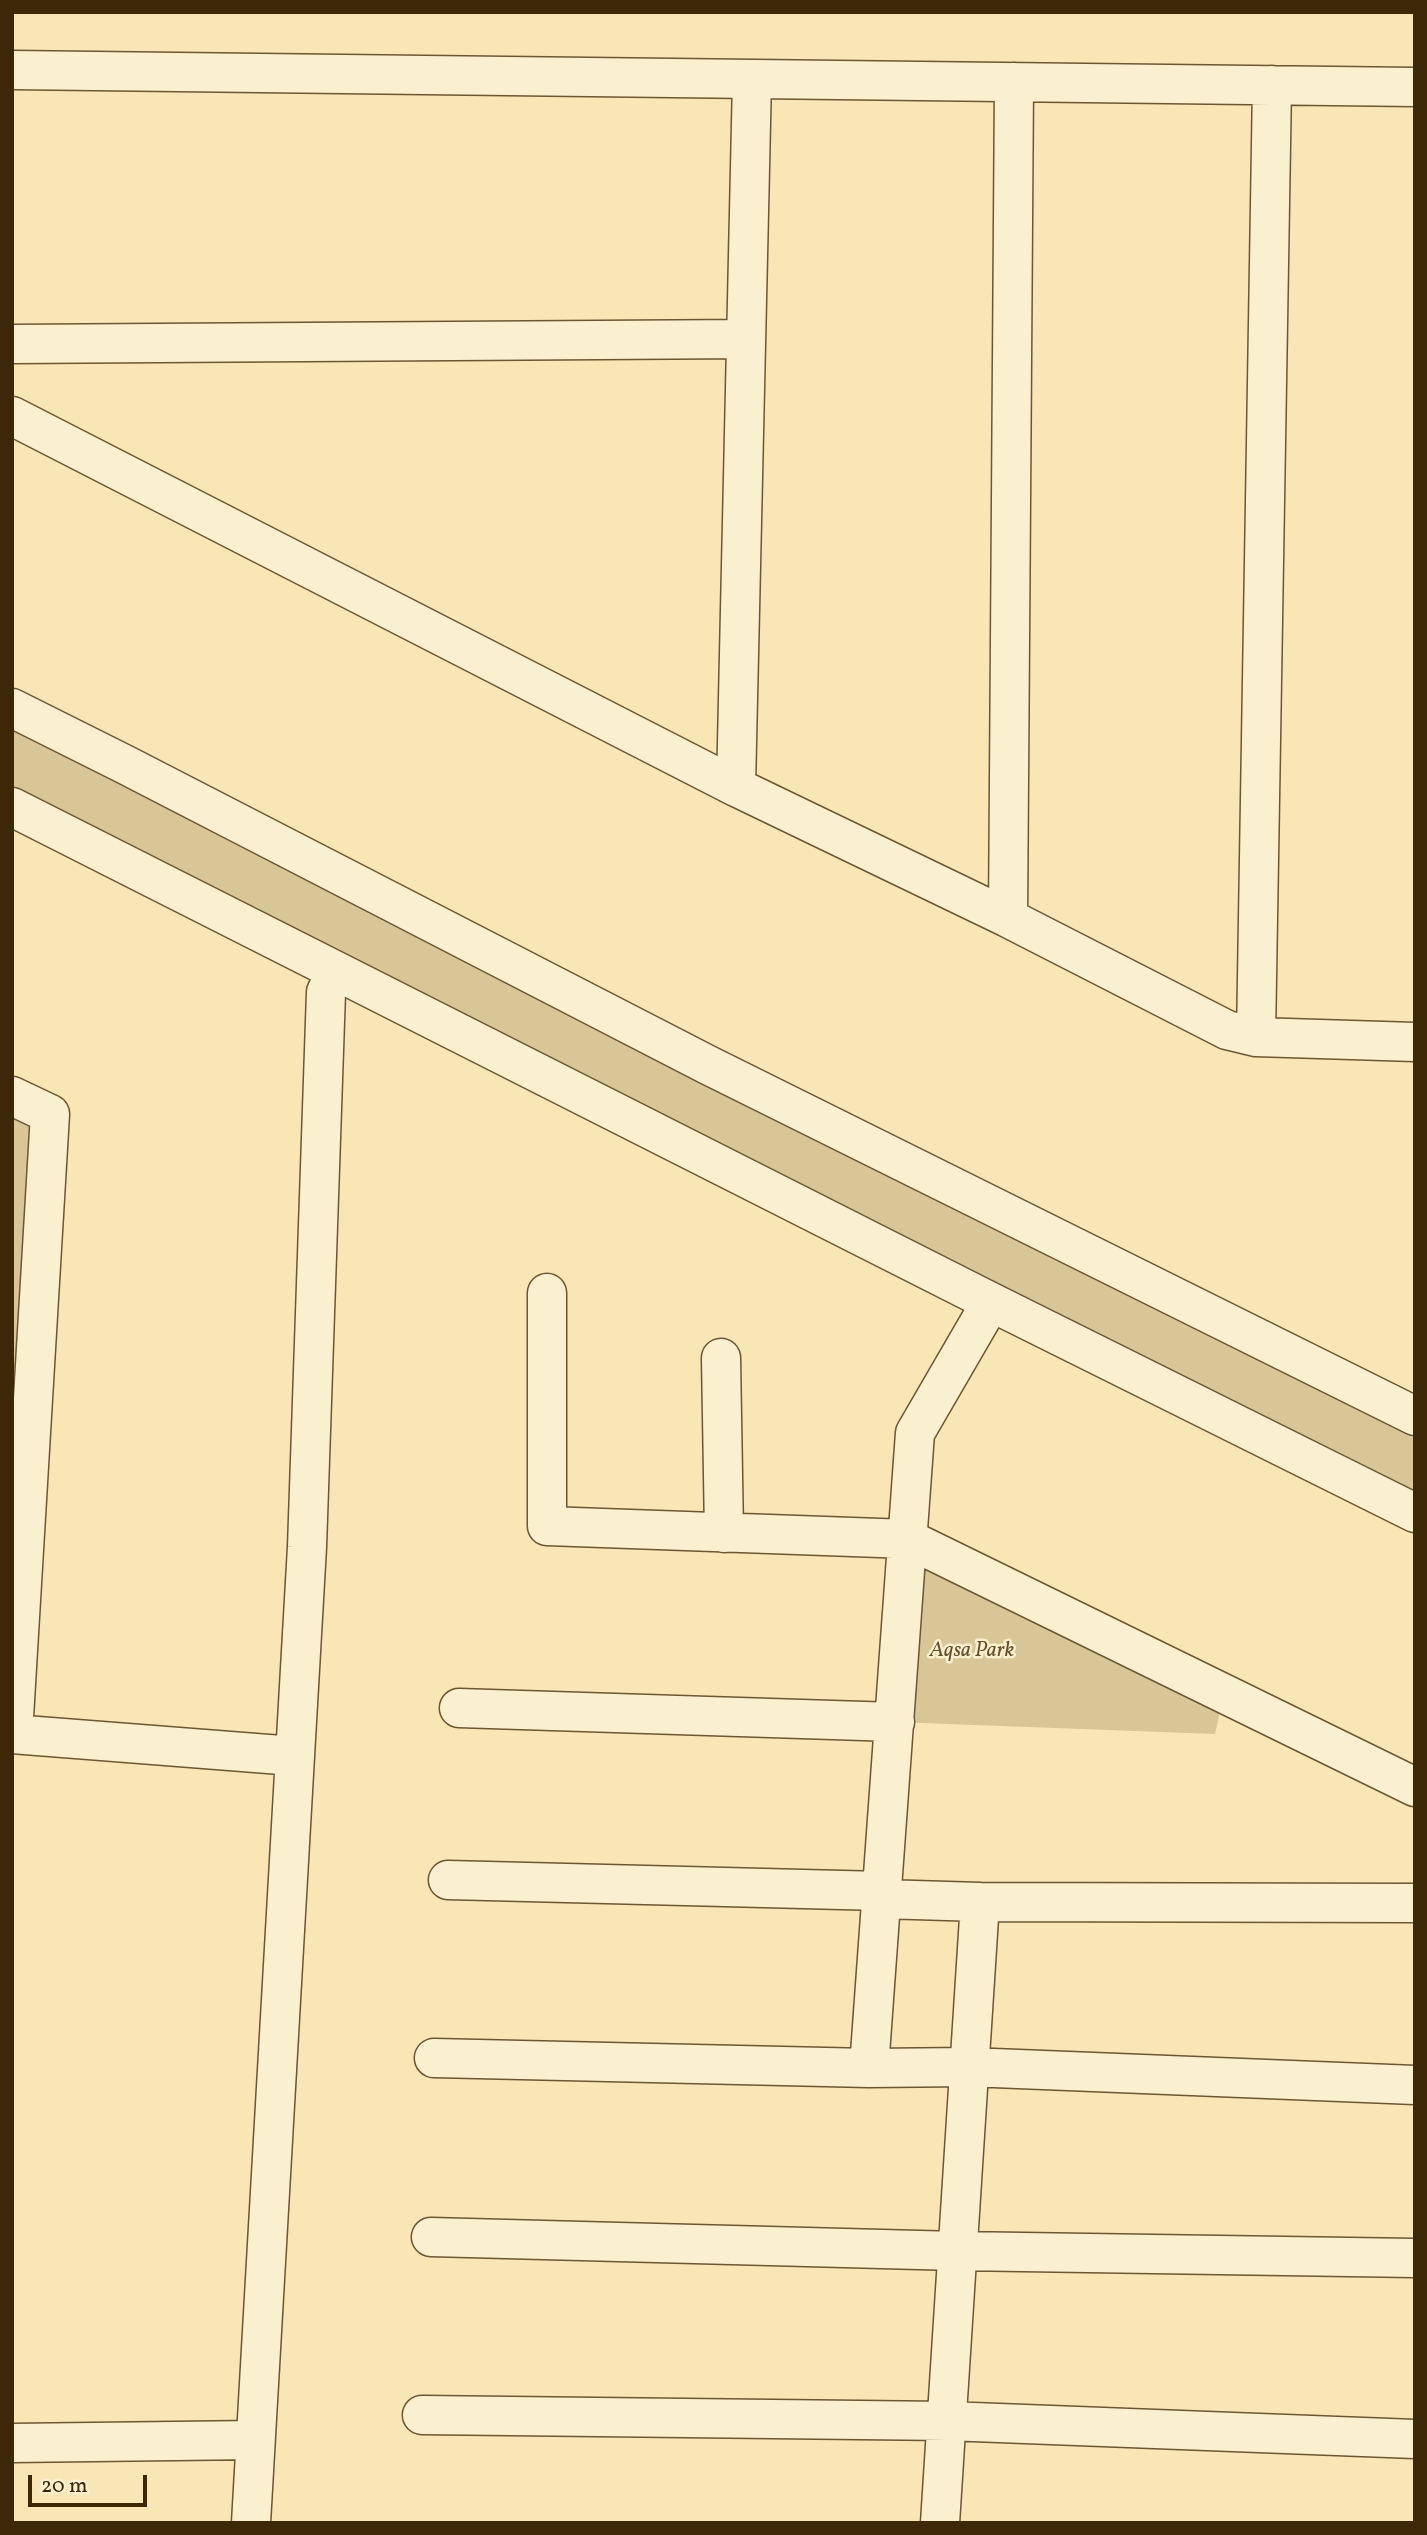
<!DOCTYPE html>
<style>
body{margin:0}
#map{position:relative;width:1427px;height:2535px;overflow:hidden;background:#f8e6b4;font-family:Vollkorn,serif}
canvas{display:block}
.frame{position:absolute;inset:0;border:14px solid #3c2707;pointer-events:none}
.scale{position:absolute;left:28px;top:2475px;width:119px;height:32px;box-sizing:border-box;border:4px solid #3c2707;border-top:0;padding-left:9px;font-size:21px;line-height:24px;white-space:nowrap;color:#3c2707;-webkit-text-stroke:5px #faefce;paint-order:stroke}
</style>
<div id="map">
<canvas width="1427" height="2535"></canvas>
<div class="frame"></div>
<div class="scale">20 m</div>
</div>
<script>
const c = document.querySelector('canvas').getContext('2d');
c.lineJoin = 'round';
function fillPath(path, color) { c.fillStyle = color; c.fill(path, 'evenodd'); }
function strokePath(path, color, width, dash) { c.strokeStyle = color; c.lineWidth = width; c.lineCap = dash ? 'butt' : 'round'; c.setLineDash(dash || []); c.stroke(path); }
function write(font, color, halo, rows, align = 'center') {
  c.font = font + ' Vollkorn,serif'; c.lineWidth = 5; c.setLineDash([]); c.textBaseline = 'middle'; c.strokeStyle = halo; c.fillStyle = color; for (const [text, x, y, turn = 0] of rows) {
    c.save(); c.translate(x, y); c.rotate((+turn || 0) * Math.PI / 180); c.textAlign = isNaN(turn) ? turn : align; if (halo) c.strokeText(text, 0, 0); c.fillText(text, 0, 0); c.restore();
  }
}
fillPath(new Path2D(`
 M12 727 1415 1437V1499L342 960 12 788Z
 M12 1096 50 1114 12 1734Z
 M908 1539 1224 1693 1215 1734 895 1722Z`), '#d8c697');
const minor = new Path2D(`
 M12 70 1415 87
 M12 344 746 339
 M12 416 736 787 1008 918 1227 1030 1256 1037 1415 1042
 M12 708 124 764 708 1065 1415 1416
 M736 787 752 79
 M12 807 991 1302 1415 1513
 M1008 918 1014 82
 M1256 1037 1272 85
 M12 1096 50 1114 13 1734
 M547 1293V1526L908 1539 1415 1787
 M991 1302 915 1433 869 2068 969 2067 1415 2085
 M721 1358 724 1533
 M459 1708 895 1722
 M12 1734 294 1756
 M448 1880 882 1891
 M882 1899 980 1902 940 2523
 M980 1902 1415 1903
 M434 2058 869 2068
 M431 2237 957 2251 1415 2258
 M422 2415 947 2421 1415 2439
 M12 2443 255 2440
 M251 2523 307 1547 326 992 336 972`);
strokePath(minor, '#6b5732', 41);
strokePath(minor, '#faefce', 38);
write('italic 21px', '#634f2b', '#faefce', [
 ["Aqsa Park",972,1652]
]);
</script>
